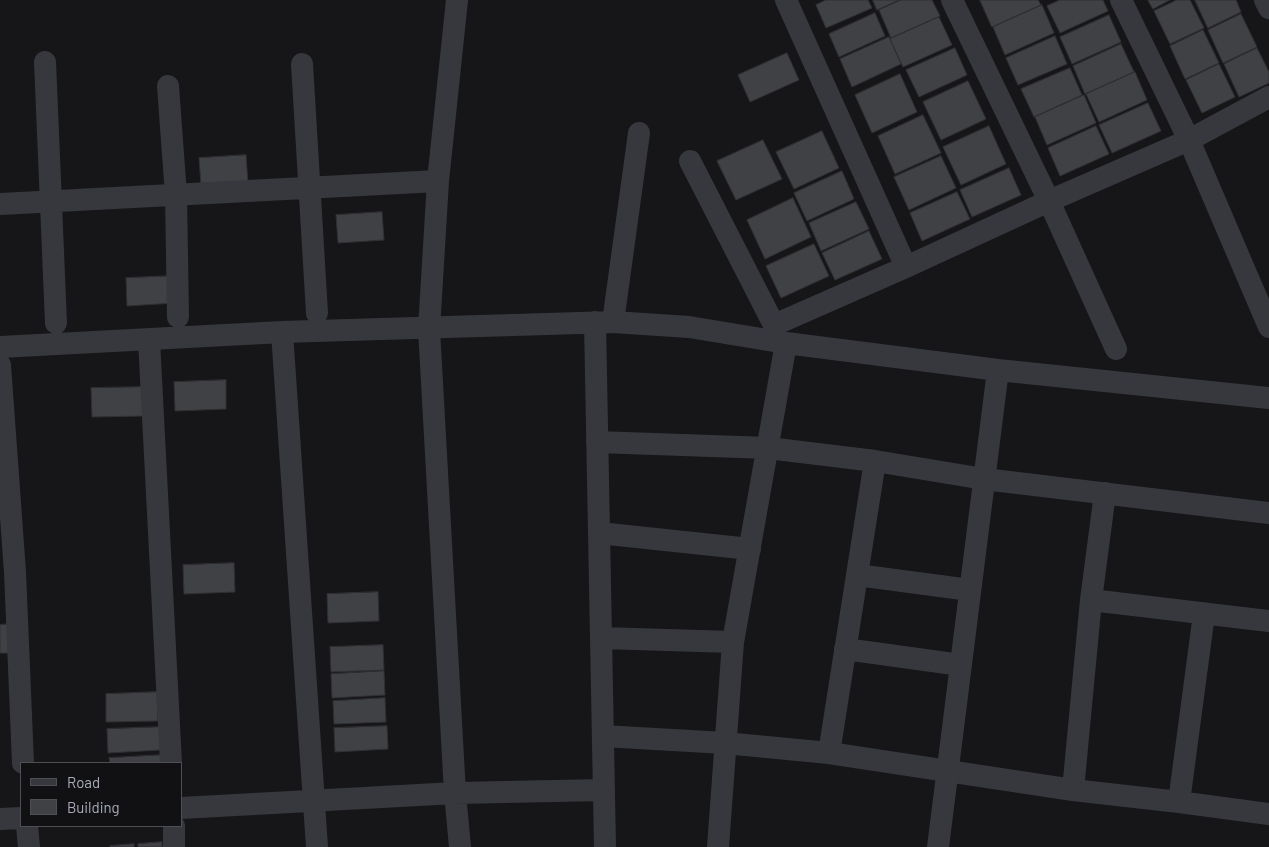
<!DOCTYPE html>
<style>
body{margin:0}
#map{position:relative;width:1269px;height:847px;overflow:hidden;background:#161618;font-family:Barlow,sans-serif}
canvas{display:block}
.legend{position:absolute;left:20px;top:762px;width:162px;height:65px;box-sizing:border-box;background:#111113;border:1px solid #4d4f55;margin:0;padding:6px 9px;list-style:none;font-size:15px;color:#a8adb8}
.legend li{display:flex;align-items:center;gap:10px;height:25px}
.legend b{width:25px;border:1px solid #4d4f55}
</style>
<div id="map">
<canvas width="1269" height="847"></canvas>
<ul class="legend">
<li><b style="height:6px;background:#37383d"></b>Road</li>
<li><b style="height:14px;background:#404145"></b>Building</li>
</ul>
</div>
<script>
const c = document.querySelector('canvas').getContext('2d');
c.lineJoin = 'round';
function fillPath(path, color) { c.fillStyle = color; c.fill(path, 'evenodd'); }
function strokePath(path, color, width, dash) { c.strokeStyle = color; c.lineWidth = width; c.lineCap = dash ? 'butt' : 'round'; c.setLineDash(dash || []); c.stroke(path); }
const building = new Path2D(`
 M826 0H868L872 8 826 28 816 5Z
 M873 0H899L877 10Z
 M901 0H932L940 16 891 38 879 10Z
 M980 0H1038L1041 5 992 27Z
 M1060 0H1103L1108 11 1060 33 1047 6Z
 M1148 0H1170L1153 9Z
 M1177 0H1190L1204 28 1170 44 1154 11Z
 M1195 0H1236L1241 12 1208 28Z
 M1042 5 1054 33 1005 55 993 27Z
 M875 13 885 36 839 57 829 34Z
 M1241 14 1257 47 1223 63 1208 30Z
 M1109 15 1121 42 1072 64 1060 37Z
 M939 17 952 45 903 67 890 39Z
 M1203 30 1219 63 1185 79 1170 46Z
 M1055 36 1067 64 1018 85 1006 58Z
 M889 37 901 64 852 87 840 59Z
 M1121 44 1134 72 1085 94 1073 66Z
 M955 48 967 75 919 97 906 70Z
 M1257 48 1269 72V83L1239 97 1224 64Z
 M787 53 799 80 750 102 738 75Z
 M1219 64 1235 97 1202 113 1186 80Z
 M1070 68 1082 95 1034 117 1021 89Z
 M1135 72 1147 100 1099 122 1086 94Z
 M900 74 917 112 872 133 855 95Z
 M968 81 986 119 941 140 923 102Z
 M1084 95 1096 123 1047 145 1035 117Z
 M1148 103 1161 131 1112 153 1099 125Z
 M923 115 941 153 895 174 878 136Z
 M989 126 1006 164 961 185 943 147Z
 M1096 126 1109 154 1060 176 1048 148Z
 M822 131 839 168 794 189 776 152Z
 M763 140 782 179 736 200 717 161Z
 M246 155 248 183 201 185 199 158Z
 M941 156 956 188 909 210 894 177Z
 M1009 168 1021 195 972 217 960 190Z
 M842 171 854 199 807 221 794 193Z
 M957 192 970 219 922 241 910 213Z
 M793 198 811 237 765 259 747 220Z
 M856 202 869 229 821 251 809 223Z
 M382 212 384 240 338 243 336 215Z
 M869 231 882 259 835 280 822 253Z
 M814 244 829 276 781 298 766 266Z
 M172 276 174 303 127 306 126 278Z
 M226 380V409L175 411 174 382Z
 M142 387 143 416 92 417 91 388Z
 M234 563 235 592 184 594 183 565Z
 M378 592 379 621 328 623 327 594Z
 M10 624 11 653H0V625Z
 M383 645 384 670 331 672 330 647Z
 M384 671 385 695 332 698 331 674Z
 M157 692 158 721 106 722V694Z
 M385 698 386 722 334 724 333 701Z
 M387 726 388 749 335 752 334 728Z
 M160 727 161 750 108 753 107 729Z
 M162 755V763H110L109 758Z
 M162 842V847H138V844Z
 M134 844V847H110V846Z`);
fillPath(building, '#404145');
strokePath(building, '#303034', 1);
strokePath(new Path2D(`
 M457 0 438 181 429 329 455 793 460 847
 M786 0 906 267
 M952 0 1049 201 1116 349
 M1121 0 1189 140 1269 327
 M1265 0 1269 8
 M45 62 56 323
 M302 64 317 313
 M168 86 176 195 178 317
 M690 161 774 325 906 267 1049 201 1189 140 1269 97
 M0 204 438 181
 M595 322 605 847
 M613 322 639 133
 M282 332 317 847
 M149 340 171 763
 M0 347 282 332 613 322 689 327 786 343 998 370 1269 398
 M0 365 15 572 23 763
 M597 442 768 448 875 461 984 479 1269 513
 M599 533 750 549
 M857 575 970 590
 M1091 600 1269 621
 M601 638 733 642
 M845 649 961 665
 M603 736 725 743 829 753 1073 790 1179 802 1269 814
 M829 753 875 461
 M1073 790 1091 600 1105 493
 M1179 802 1204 614
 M181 808 455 793 604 790
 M0 819 21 818
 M27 826 29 847
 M174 826V847
 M718 847 733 642 786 343
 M938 847 998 370`), '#37383d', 22);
</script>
